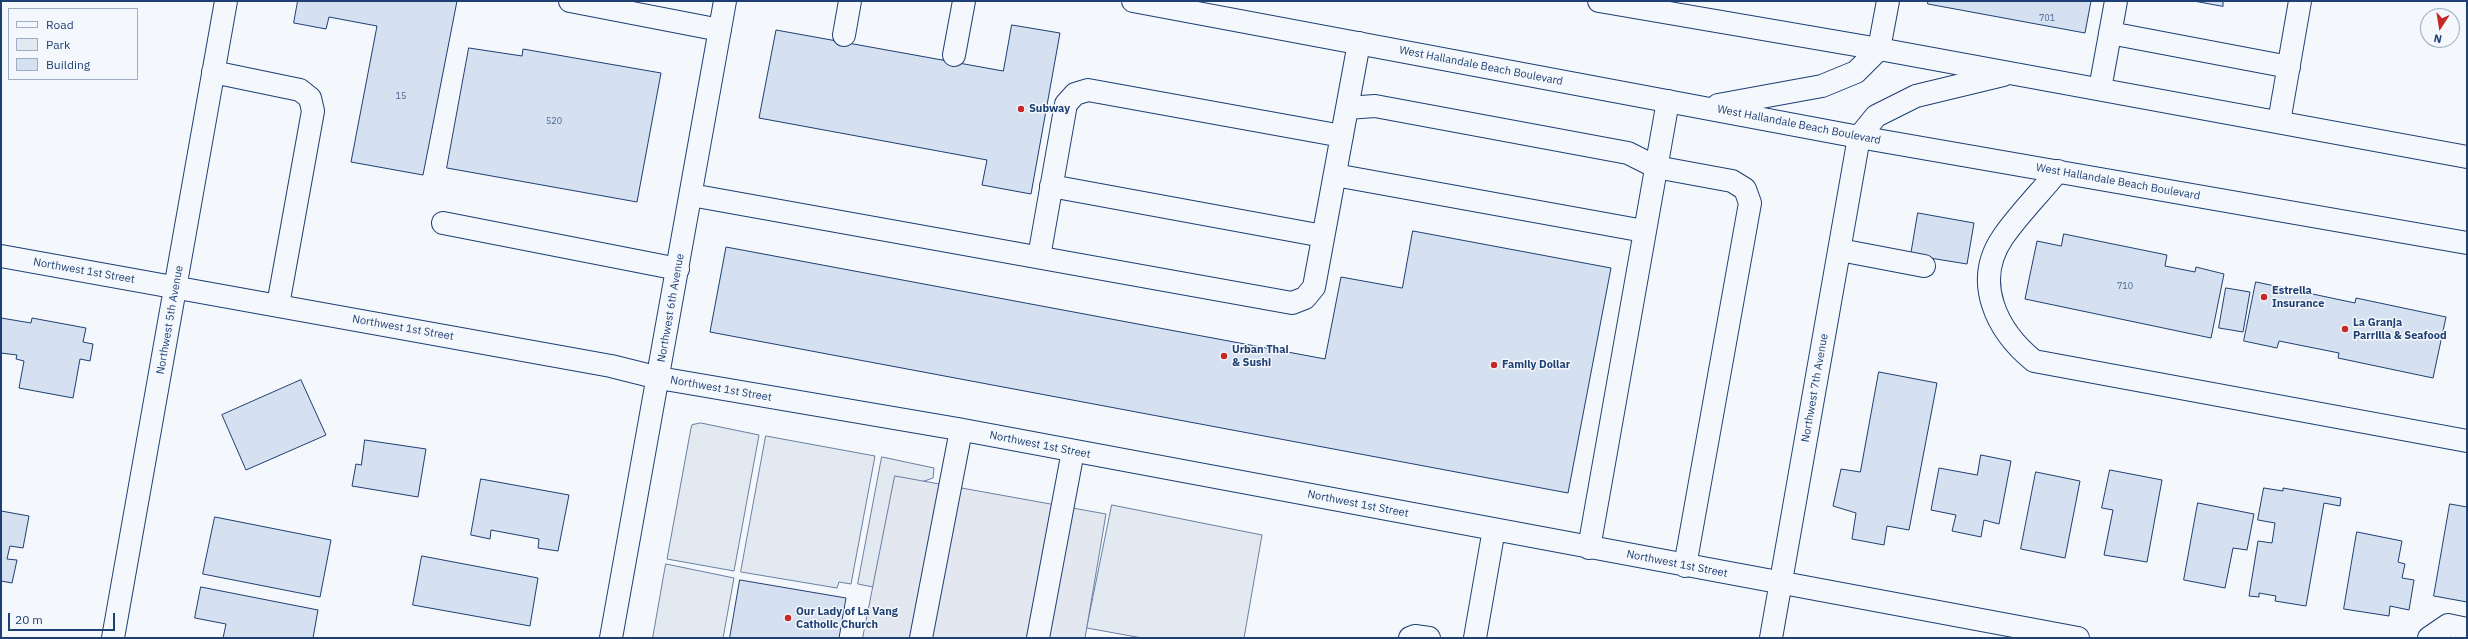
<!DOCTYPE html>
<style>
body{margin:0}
#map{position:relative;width:2468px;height:639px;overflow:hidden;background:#f4f7fb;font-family:"IBM Plex Sans",sans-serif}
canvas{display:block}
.frame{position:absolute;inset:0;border:2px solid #1d3f73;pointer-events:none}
.legend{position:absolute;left:8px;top:8px;width:130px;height:72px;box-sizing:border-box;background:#f4f7fb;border:1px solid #9eadc5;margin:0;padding:5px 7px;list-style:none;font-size:12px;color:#1d3f73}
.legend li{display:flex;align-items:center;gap:8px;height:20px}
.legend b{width:20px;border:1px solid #9eadc5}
.north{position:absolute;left:2420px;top:8px;width:40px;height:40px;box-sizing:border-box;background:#f4f7fb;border:1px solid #9eadc5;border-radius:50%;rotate:192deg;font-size:11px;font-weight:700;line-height:16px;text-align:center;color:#1d3f73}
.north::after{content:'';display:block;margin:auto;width:14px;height:18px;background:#c62828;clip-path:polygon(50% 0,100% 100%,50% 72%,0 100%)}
.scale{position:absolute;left:8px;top:613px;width:107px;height:18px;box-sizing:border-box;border:2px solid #1d3f73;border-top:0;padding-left:5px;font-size:12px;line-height:14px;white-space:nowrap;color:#1d3f73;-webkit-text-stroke:3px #f4f7fb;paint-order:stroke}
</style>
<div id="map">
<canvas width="2468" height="639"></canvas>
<div class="frame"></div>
<ul class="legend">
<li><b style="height:5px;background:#f4f7fb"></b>Road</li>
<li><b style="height:11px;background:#e3e9f0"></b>Park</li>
<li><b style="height:11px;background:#d5e0f0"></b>Building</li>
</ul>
<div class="north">N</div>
<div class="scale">20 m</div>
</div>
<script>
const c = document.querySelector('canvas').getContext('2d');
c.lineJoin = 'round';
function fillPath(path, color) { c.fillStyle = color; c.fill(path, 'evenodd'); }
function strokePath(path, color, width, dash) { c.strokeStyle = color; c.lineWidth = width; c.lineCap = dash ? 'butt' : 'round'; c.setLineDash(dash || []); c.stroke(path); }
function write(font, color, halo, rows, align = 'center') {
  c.font = font + ' "IBM Plex Sans",sans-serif'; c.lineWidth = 3; c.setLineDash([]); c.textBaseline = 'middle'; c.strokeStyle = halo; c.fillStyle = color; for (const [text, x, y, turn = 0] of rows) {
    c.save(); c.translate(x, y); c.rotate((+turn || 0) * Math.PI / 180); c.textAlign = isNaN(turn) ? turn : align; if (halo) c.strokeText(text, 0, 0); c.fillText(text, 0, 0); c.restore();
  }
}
const green = new Path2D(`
 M701 423 759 435 734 571 667 559 691 428 692 425Z
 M766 436 875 456 851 584 839 582 837 588 741 572Z
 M882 457 934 468 933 478 896 491 878 588 858 584Z
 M1112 505 1262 535 1244 638H1142L1087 628Z
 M666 564 734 578 723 638H653Z`);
fillPath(green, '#e3e9f0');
strokePath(green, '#687fa3', 1);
const parking = new Path2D(`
 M895 476 1106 514 1085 638H863Z`);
fillPath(parking, '#e3e8f0');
strokePath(parking, '#687fa3', 1);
const building = new Path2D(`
 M298 1H457L423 175 351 162 377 26 329 17 326 29 294 23Z
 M1928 1H2091L2085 33 1928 4Z
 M2194 1H2223V6Z
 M1012 25 1060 33 1031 194 982 185 987 160 759 118 776 30 1003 71Z
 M469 48 522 56 523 49 661 73 637 202 447 168Z
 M1918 213 1974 223 1967 264 1911 255Z
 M1413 231 1611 268 1568 493 710 332 726 247 1325 359 1341 277 1402 288Z
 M2064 234 2167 255 2165 266 2195 272 2196 267 2224 274 2211 338 2025 299 2037 241 2061 246Z
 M2256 282 2355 303 2356 298 2446 317 2433 378 2338 358 2339 353 2279 341 2277 348 2244 341Z
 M2226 288 2250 292 2243 332 2219 328Z
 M1 318 31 323 32 318 86 328 83 342 93 344 90 361 80 359 73 398 19 388 24 361 16 359 17 355 1 353Z
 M1879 372 1937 383 1909 530 1887 526 1884 545 1852 539 1856 513 1833 506 1841 469 1860 472Z
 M301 380 326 435 246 470 222 415Z
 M365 440 426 449 418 497 352 486 356 464 361 465Z
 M1981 455 2011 461 1999 524 1984 520 1981 537 1952 531 1956 515 1931 510 1939 468 1977 475Z
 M2110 470 2162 480 2147 562 2104 555 2113 510 2102 508Z
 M2036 472 2080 481 2065 558 2021 549Z
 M481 479 569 495 558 551 538 548 539 539 491 530 490 539 471 535Z
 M2264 488 2283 491V488L2341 498 2340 506 2324 503 2306 606 2275 601 2276 596 2259 593V597L2249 596 2258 541 2272 543 2275 523 2258 520Z
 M2198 503 2254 514 2247 550 2233 548 2225 588 2184 580Z
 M2450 504 2467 507V602L2434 596Z
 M1 511 29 516 23 548 10 546 7 559 17 560 12 583 1 581Z
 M215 517 331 540 320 597 203 574Z
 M2357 532 2402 541 2398 562 2405 564 2402 578 2414 580 2409 610 2390 606 2389 616 2344 609Z
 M422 556 538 578 530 626 413 605Z
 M740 580 846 598 839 638H730Z
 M201 587 318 610 313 638H223L226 624 195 618Z`);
fillPath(building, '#d5e0f0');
strokePath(building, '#1d3f73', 1);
const minor = new Path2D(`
 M570 1 720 30
 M2110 33 2289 67
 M844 35 850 1
 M1879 49 1888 1
 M954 55 964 1
 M213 72 300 90 310 98 313 111 278 305
 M2100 89 2116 1
 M1347 108 1375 106 1628 153 1656 167 1732 181 1745 189 1750 203 1685 566
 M2279 122 2300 1
 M2058 171C2040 193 2019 214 2003 237 1972 282 1997 331 2034 361L2467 441
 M1335 175 1644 231
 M1051 186 1323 236
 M691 195 1292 303 1305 298 1314 287 1359 43
 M443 223 678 269
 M1840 250 1924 266
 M1 256 611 366 659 378 958 429 2078 638
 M1039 257 1066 104 1075 94 1088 90 1342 136
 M1589 548 1668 101
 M113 638 226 1
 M611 638 725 1
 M921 638 961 430
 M1038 638 1073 451
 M1410 638 1415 636 1429 638
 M1475 638 1494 529
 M1771 638 1859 137
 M2429 638 2448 625 2467 629`);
const major = new Path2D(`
 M1133 1 1859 137 2467 243
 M1599 1 1879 49 2467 157
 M1718 105 1822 86 1856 72 1879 49
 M1859 137 1876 116 1916 96 2003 75`);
strokePath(minor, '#1d3f73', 24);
strokePath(major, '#1d3f73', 24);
strokePath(minor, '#f4f7fb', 22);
strokePath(major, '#f4f7fb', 22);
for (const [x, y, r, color] of [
 [1021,109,4,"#c62828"],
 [2264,297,4,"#c62828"],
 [2345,329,4,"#c62828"],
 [1224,356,4,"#c62828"],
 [1494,365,4,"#c62828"],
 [788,618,4,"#c62828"]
]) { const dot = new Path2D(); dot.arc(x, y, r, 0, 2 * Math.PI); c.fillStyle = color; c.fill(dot); strokePath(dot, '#f4f7fb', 1.5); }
write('9px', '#4b6792', null, [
 ["701",2047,18],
 ["15",401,96],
 ["520",554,121],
 ["710",2125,286]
]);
write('11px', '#1d3f73', '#f4f7fb', [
 ["West Hallandale Beach Boulevard",1481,66,11],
 ["West Hallandale Beach Boulevard",1799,125,11],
 ["West Hallandale Beach Boulevard",2118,182,10],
 ["Northwest 1st Street",84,271,10],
 ["Northwest 6th Avenue",671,308,-80],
 ["Northwest 5th Avenue",170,320,-80],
 ["Northwest 1st Street",403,328,10],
 ["Northwest 7th Avenue",1815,388,-80],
 ["Northwest 1st Street",721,389,10],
 ["Northwest 1st Street",1040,445,11],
 ["Northwest 1st Street",1358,504,11],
 ["Northwest 1st Street",1677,564,11]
]);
write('bold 11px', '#1d3f73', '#f4f7fb', [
 ["Subway",1029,109],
 ["Estrella",2272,291],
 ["Insurance",2272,304],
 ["La Granja",2353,323],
 ["Parrilla & Seafood",2353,336],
 ["Urban Thai",1232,350],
 ["& Sushi",1232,363],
 ["Family Dollar",1502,365],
 ["Our Lady of La Vang",796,612],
 ["Catholic Church",796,625]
], 'left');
</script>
